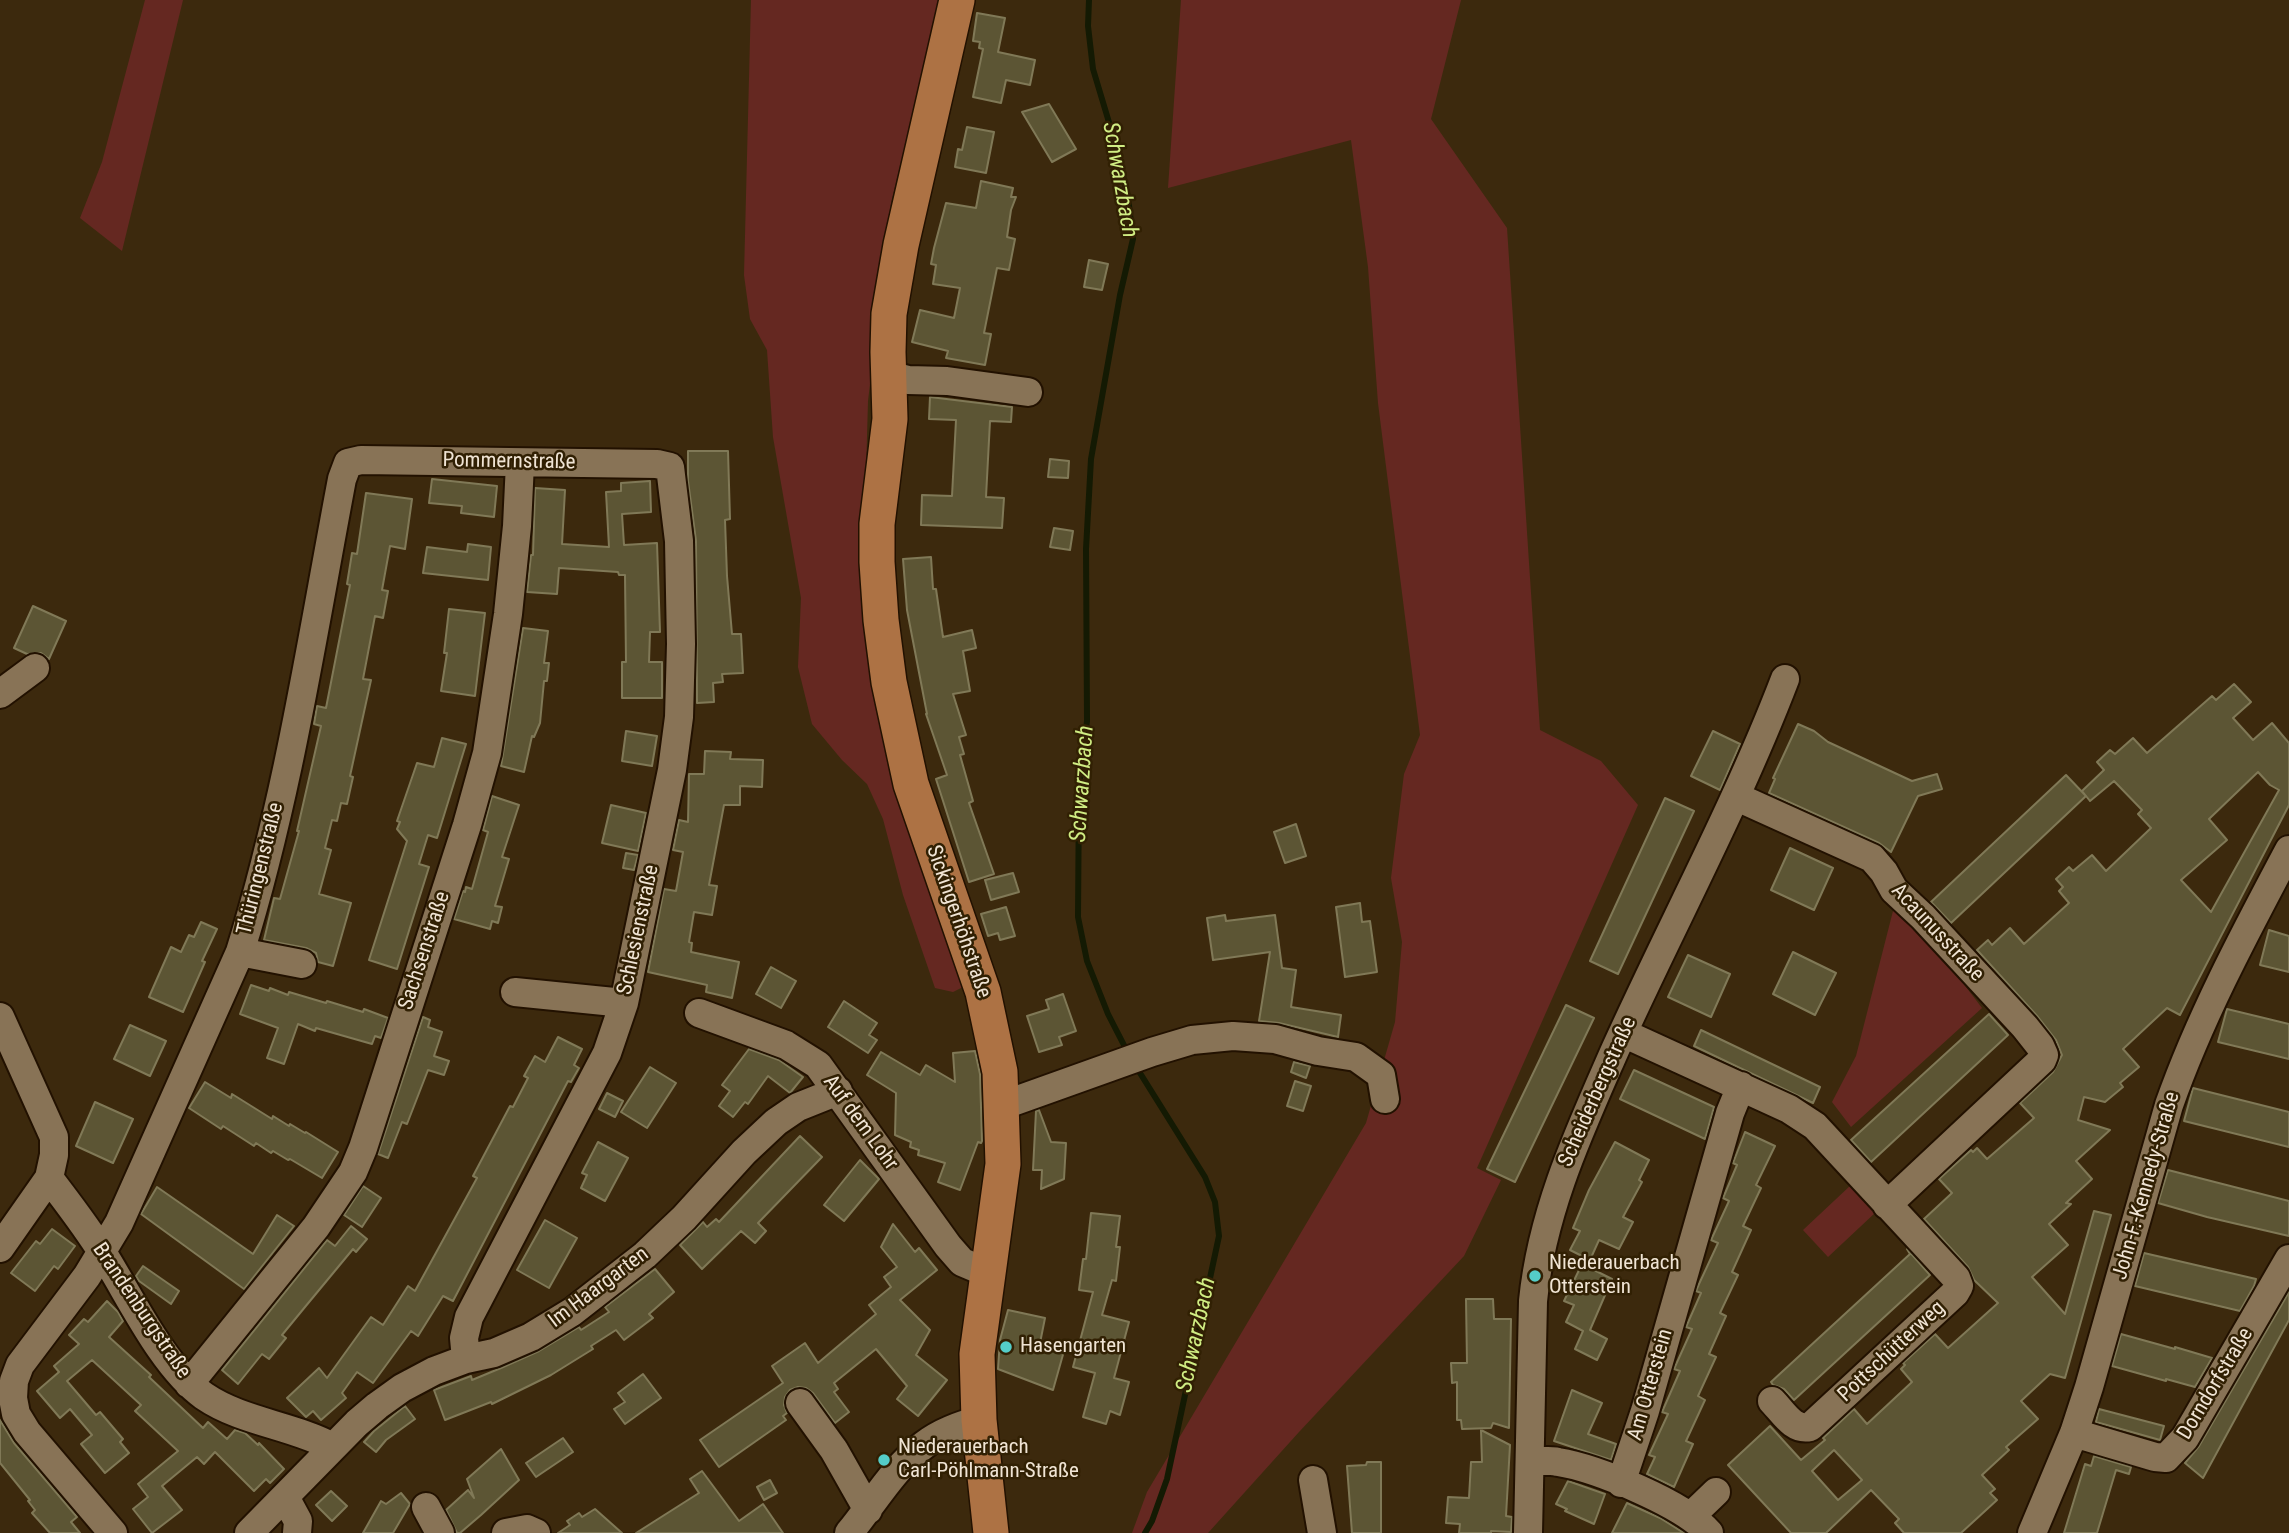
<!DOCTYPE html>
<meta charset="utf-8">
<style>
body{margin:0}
canvas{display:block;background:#3c290d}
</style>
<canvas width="2289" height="1533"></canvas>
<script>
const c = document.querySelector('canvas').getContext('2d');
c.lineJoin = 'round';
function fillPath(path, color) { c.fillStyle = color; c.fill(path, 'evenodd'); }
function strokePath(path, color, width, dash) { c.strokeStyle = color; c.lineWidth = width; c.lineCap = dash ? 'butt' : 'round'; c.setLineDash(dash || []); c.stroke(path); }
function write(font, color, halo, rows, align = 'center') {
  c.font = font + ' "Roboto Condensed",sans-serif'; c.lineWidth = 5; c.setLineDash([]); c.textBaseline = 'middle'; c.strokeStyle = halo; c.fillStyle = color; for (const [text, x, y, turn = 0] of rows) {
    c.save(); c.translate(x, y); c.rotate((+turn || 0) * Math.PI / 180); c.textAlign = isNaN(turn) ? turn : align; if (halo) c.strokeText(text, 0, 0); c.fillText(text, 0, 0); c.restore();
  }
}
fillPath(new Path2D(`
 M145 0H183L122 251 80 218 102 162Z
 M751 0H941L891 203 868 401 866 472 965 986 953 992 935 988 903 895 883 819 867 784 842 760 812 724 798 667 801 598 773 437 767 350 750 319 744 275Z
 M1181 0H1461L1431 119 1507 228 1540 730 1601 761 1638 805 1477 1168 1501 1180 1464 1256 1299 1432 1208 1533H1132L1147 1492 1366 1123 1395 1022 1402 942 1391 878 1404 774 1420 735 1378 403 1368 267 1351 140 1168 188Z
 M1893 911 1909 912 1982 1008 1851 1127 1832 1102 1856 1056Z
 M1851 1185 1876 1212 1828 1257 1803 1230Z`), '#652821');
strokePath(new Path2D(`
 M1089 0 1088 26 1093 69 1114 139 1128 197 1133 239 1120 295 1091 459 1086 549 1087 721 1079 786 1078 917 1087 961 1108 1014 1128 1053
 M1135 1065 1205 1177 1215 1202 1219 1236 1167 1479 1152 1521 1145 1533`), '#141a03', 6);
const building = new Path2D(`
 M977 13 1005 18 998 52 1035 60 1030 85 1006 80 1001 103 973 97 983 49 979 48 980 42 973 41Z
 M1049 104 1076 149 1052 162 1022 112Z
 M967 127 994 132 986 173 955 167 958 149 962 150Z
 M981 181 1013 188 1011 197H1016L1011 210 1007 237 1015 239 1009 270 997 268 984 333 991 334 985 365 946 358 948 351 912 342 920 310 954 318 960 288 933 284 936 265 931 264 934 248 946 203 976 208Z
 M1089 260 1108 264 1102 290 1084 287Z
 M930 397 1012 407 1011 422 990 421 986 497 1004 498 1002 528 921 525 922 495 952 496 956 420 929 419Z
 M688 451H728L730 519 725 520 727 576 732 634H741L743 673 722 674 723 682 713 683 714 702 697 703 696 541 688 481Z
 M1050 459 1069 461 1068 478 1048 477Z
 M432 479 497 486 494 517 461 513 462 506 429 503Z
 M650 481 651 512 622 514 624 545 657 543 660 632H650L649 662H662V698H622V662H626L625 575H619L618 572 559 568 557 594 527 592 531 555H533L535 488 565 490 562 544 609 547 606 492 621 491V483Z
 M366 493 412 499 405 549 390 546 382 590 388 591 383 618 375 616 363 679 371 680 350 776 353 777 347 804 341 803 337 821 332 820 325 848 331 850 319 894 351 903 333 966 318 962 316 953 306 948 264 940 274 898 280 899 299 831H297L321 726 314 724 317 706 326 708 350 585 347 584 352 553 357 554Z
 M1054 528 1073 531 1070 550 1050 547Z
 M468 544 491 547 488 580 423 573 427 547 467 552Z
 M931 557 933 589H936L943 637 972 630 976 648 963 651 970 691 953 694 966 735 959 737 964 754 960 755 973 801 969 803 994 874 969 882 936 779 947 775 926 714H927L907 610 903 559Z
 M33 606 66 621 49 659 41 653 27 654 14 648Z
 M449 609 485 613 475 696 441 691 447 653H444Z
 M523 628 548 631 544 663H549L547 681H544L540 723 534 737 532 736 524 772 501 766Z
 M2234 684 2251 702 2233 718 2253 740 2272 723 2289 743V805L2180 1015 2167 1008 2123 1049 2139 1067 2120 1083 2123 1087 2105 1102 2084 1097 2078 1120 2110 1130 2076 1161 2092 1179 2066 1203 2071 1204 2049 1224 2068 1245 2032 1277 2065 1314 2094 1211 2111 1215 2065 1378 2050 1374 2021 1401 2038 1419 2006 1447 2009 1450 1982 1475 1995 1489 1990 1493 1997 1500 1961 1533H1904L1895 1523 1899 1519 1871 1490 1826 1533H1791L1728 1465 1770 1426 1801 1460 1825 1440 1823 1438 1854 1409 1867 1424 1912 1382 1901 1369 1905 1365 1903 1363 1935 1334 1948 1348 1998 1303 1974 1280 1968 1267 1924 1219 1952 1193 1939 1179 1971 1150 1973 1152 1977 1148 1987 1159 2034 1118 2020 1103 2053 1072 2062 1055 2056 1040 2038 1017 1977 950 1988 940 1992 945 2010 928 2024 944 2069 903 2059 891 2063 887 2056 879 2069 867 2073 871 2092 855 2106 871 2151 828 2138 814 2142 810 2114 781 2090 801 2082 791 2104 770 2097 762 2110 750 2115 754 2133 738 2147 753 2212 696 2216 700ZM2258 772 2270 785 2279 790 2211 912 2181 880 2227 840 2209 819ZM1834 1450 1862 1480 1838 1500 1812 1471Z
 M1798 724 1814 731 1828 742 1912 781 1937 774 1942 789 1918 796 1891 852 1879 843 1769 793 1775 779 1773 778Z
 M626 731 657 736 652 766 622 761Z
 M1713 731 1740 744 1720 790 1691 776Z
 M442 738 466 744 437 838 428 835 419 864 429 867 397 969 369 960 407 841 397 829 400 822 397 821 417 763 434 767Z
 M705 751 731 752 730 759 763 760 762 787 740 786V805H724L709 885 717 886 712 915 694 912 689 942 692 943 691 952 739 962 732 998 706 992 707 985 648 972 664 889 676 891 683 852 673 850 679 820 688 822 689 774H704Z
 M2066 775 2086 796 1951 923 1931 902Z
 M492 796 519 805 502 857 509 859 495 906 502 907 498 923 492 921 490 929 454 919 463 891 465 892 466 887 472 889 488 832 483 830Z
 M1665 798 1694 811 1618 974 1590 961Z
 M611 805 646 813 638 851 602 843Z
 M1296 824 1306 856 1285 863 1274 832Z
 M1790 848 1833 868 1814 910 1771 890Z
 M626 853 638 855 634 870 623 868Z
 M1013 873 1019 892 991 900 985 880Z
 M1360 903 1362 922 1370 921 1377 972 1345 977 1336 907Z
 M1006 907 1015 936 1000 940 998 933 988 936 981 914Z
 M1225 915 1226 921 1275 915 1282 968 1296 970 1291 1007 1341 1015 1338 1037 1279 1023 1259 1021 1270 952 1213 960 1207 918Z
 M201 922 217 929 202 961 205 962 183 1012 149 997 171 947 181 952 189 935 194 937Z
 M2269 930 2289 936V972L2260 965Z
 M1793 952 1836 973 1815 1015 1773 994Z
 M1688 955 1730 974 1711 1017 1668 997Z
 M771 967 796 981 781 1008 756 994Z
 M251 985 269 991 270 988 288 995 289 992 326 1003 327 1001 363 1012 364 1009 388 1018 381 1038 375 1036 372 1044 316 1028 315 1031 298 1024 284 1064 267 1058 278 1028 240 1014Z
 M1063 994 1076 1031 1059 1037 1062 1045 1039 1052 1027 1016 1049 1009 1046 1000Z
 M844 1001 877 1023 869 1035 877 1040 868 1053 828 1027Z
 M1566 1005 1594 1018 1515 1182 1487 1169Z
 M2227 1009 2289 1024V1059L2218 1042Z
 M1989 1014 2008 1035 1871 1162 1851 1140Z
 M423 1017 430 1020 428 1027 442 1032 434 1056 449 1061 444 1075 428 1070 407 1124 402 1122 388 1158 378 1154Z
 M130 1025 166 1041 150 1076 114 1059Z
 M1701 1030 1820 1087 1813 1103 1694 1046Z
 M558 1037 582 1049 574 1065 579 1068 571 1082 568 1081 453 1301 443 1296 418 1336 411 1331 373 1383 357 1372 342 1393 346 1398 321 1420 313 1411 306 1417 287 1398 319 1368 327 1378 371 1317 383 1325 408 1286 415 1291 477 1178 473 1176 510 1106 513 1107 528 1078 524 1076 535 1056 545 1062Z
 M749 1049 779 1060 803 1077 790 1093 768 1076 748 1104 745 1102 733 1117 719 1106 730 1091 722 1085Z
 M975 1051 980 1074 982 1141 981 1143 978 1142 960 1190 938 1182 945 1163 918 1155 919 1150 910 1147 911 1142 895 1135 896 1093 867 1075 881 1052 920 1075 926 1065 955 1082 953 1053Z
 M1294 1062 1310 1066 1306 1078 1291 1072Z
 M650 1067 676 1083 647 1128 621 1112Z
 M1634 1070 1714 1107 1705 1139 1620 1099Z
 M1295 1081 1311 1086 1303 1111 1287 1106Z
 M205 1082 231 1098 232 1094 272 1119 273 1116 289 1126 290 1124 305 1133 306 1132 338 1152 322 1178 290 1159 288 1160 273 1151 271 1153 256 1143 254 1146 223 1126 221 1129 189 1108Z
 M2193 1088 2289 1112V1147L2184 1121Z
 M607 1093 623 1101 615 1117 599 1109Z
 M95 1102 133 1119 113 1163 76 1146Z
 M1039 1110 1051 1142 1066 1143 1064 1179 1041 1189 1042 1170H1033L1036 1111Z
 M1745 1132 1775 1146 1756 1185 1761 1188 1743 1226 1751 1230 1732 1272 1738 1275 1720 1313 1726 1316 1709 1354 1716 1357 1698 1396 1705 1400 1686 1441 1693 1444 1674 1487 1647 1474 1655 1457 1649 1455 1668 1414 1662 1412 1680 1371 1674 1369 1692 1329 1686 1327 1701 1293 1696 1291 1699 1284 1718 1243 1711 1240 1729 1201 1723 1198 1737 1165 1733 1163Z
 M800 1136 822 1157 758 1223 766 1231 755 1243 741 1231 702 1269 680 1245 703 1222 707 1227 716 1219 719 1222Z
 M598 1142 628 1158 605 1201 581 1188 587 1175 582 1173Z
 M1615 1142 1649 1160 1639 1180 1642 1182 1623 1217 1633 1222 1619 1249 1599 1240 1590 1260 1570 1250 1580 1231 1573 1228 1589 1190Z
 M860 1160 879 1179 844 1221 824 1205Z
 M2168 1170 2289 1201V1236L2207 1217 2158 1203Z
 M363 1186 381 1198 362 1227 344 1215Z
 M157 1187 253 1254 277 1215 294 1226 244 1289 141 1214Z
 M1091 1213 1120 1216 1116 1247H1120L1116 1281 1112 1280 1102 1315 1129 1322 1114 1378 1129 1382 1120 1415 1110 1411 1106 1424 1083 1417 1095 1373 1073 1367 1093 1292 1079 1290 1083 1259H1086Z
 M545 1220 577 1238 549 1288 517 1270Z
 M893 1224 915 1252 919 1248 937 1270 900 1300 930 1330 916 1355 947 1380 918 1416 897 1399 907 1386 876 1349 834 1383 838 1389 834 1392 849 1412 835 1423 813 1393 806 1388 798 1387 790 1390 785 1397 784 1405 787 1413 783 1416 786 1420 719 1467 700 1440 783 1383 772 1366 805 1343 818 1363 876 1314 869 1305 891 1287 884 1277 897 1267 881 1247Z
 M351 1226 367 1239 356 1252 353 1249 305 1307 282 1335 286 1338 269 1359 262 1354 238 1384 222 1370 327 1240 335 1246Z
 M52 1229 75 1246 58 1269 54 1266 35 1291 11 1273 36 1241 40 1244Z
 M1907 1249 1930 1275 1794 1400 1784 1389 1773 1385 1771 1382 1910 1254Z
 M2144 1253 2256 1279 2254 1286 2240 1311 2135 1286Z
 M1582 1264 1612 1279 1590 1330 1607 1339 1597 1360 1575 1349 1583 1331 1566 1322 1574 1305 1564 1301Z
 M143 1266 179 1291 171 1304 139 1281 136 1276Z
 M655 1269 674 1292 649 1314 653 1318 624 1340 616 1330 591 1346 593 1349 551 1375 492 1404 491 1402 445 1420 434 1390 471 1376 472 1380 501 1368 539 1351 579 1327 581 1330 609 1312 605 1307Z
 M2289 1292V1320L2203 1478 2185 1463 2199 1446Z
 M1466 1299H1493L1494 1319H1511L1509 1428 1493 1423 1491 1428 1462 1429 1461 1420H1457V1382L1452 1383 1451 1363H1467Z
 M107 1301 118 1312 123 1321 109 1337 151 1375 149 1377 203 1428 208 1422 227 1439 235 1430 245 1433 258 1445 259 1443 284 1469 270 1483 266 1479 254 1491 215 1452 204 1464 197 1457 162 1486 182 1510 152 1533 133 1509 148 1497 138 1484 178 1451 135 1411 141 1405 92 1360 67 1381 96 1415 100 1412 123 1439 120 1442 129 1453 105 1473 81 1444 92 1435 70 1409 60 1418 37 1391 59 1372 54 1366 79 1344 69 1335 84 1319 88 1322Z
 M1008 1310 1045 1318 1040 1343 1064 1351 1053 1390 998 1369 1000 1340Z
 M2121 1334 2175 1349V1347L2212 1358 2195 1387 2166 1379V1381L2112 1366Z
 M643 1374 661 1398 625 1424 614 1409 625 1402 618 1393Z
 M1572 1390 1602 1403 1588 1434 1616 1444 1611 1460 1554 1441Z
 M405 1406 415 1419 386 1440 376 1452 364 1442 374 1431Z
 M2099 1409 2164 1426 2160 1440 2096 1422Z
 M0 1420 14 1443 77 1517 71 1522 80 1533H50L32 1513 35 1510 28 1501 30 1500 0 1463Z
 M1481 1430 1510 1445 1506 1516 1512 1517 1511 1532 1491 1531V1533H1459L1460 1524 1446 1523 1448 1497 1469 1498 1471 1462H1482Z
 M563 1438 573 1452 536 1477 526 1463Z
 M501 1449 519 1480 481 1515 460 1533H457L446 1510 468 1490 474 1498 467 1479Z
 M2094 1456 2131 1467 2129 1474 2116 1470 2097 1533H2064L2085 1464 2091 1466Z
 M1367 1462H1381V1533H1352L1347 1466 1366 1465Z
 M702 1471 739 1521 763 1504 783 1533H636L699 1493 690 1479Z
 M770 1480 777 1493 764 1500 757 1487Z
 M1568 1481 1605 1494 1594 1524 1565 1511 1567 1509 1556 1504Z
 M331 1491 347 1506 332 1521 316 1505Z
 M401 1493 410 1504 393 1533H363L381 1501 386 1504Z
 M1627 1503 1660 1518 1684 1533H1612Z
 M595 1509 622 1533H558L570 1525 567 1521 579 1513 582 1517Z`);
fillPath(building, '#5c5534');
strokePath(building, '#807957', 2);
const minor = new Path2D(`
 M889 375 908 380 947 381 1028 392
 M0 694 35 668
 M1737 797 1872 858 1884 872 1894 890 1923 917 2025 1027 2040 1046 2044 1055 2042 1060 1887 1205
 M240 952 302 964
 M515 992 624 1003
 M699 1013 786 1045 818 1065 948 1246 962 1262 988 1273
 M0 1017 54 1137V1155L49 1178 0 1248
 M1623 1033 1789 1109 1815 1126 1956 1278 1959 1286 1955 1293 1810 1427C1793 1431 1783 1412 1772 1401
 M1001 1106 1152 1052 1192 1040 1233 1036 1275 1039 1318 1051 1356 1057 1381 1075 1385 1099
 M49 1178C67 1202 86 1226 102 1252 130 1296 162 1366 204 1396 242 1422 292 1425 333 1447
 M189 1384 316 1227 353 1172 363 1148 467 825 487 753 508 614 517 526 520 463
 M800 1403 834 1450 868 1510
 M2074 1433 2155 1457 2166 1458 2185 1438 2289 1259
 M1531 1461C1540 1461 1549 1460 1558 1462 1596 1468 1684 1504 1709 1533
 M1313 1480 1322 1533
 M1621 1483 1645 1411 1730 1113 1741 1086
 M285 1497 298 1521 297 1533
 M426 1507 440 1533
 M1691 1516 1716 1492
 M113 1533 27 1432 16 1414 13 1398 14 1381 20 1365 87 1276 119 1223 240 952C288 798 312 637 342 479L348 463 361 460 657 464 670 467 679 541 681 644 679 717 672 770 624 1003 607 1053 469 1317 464 1338 466 1359
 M249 1533 357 1423 377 1406 402 1388 434 1371 466 1359 494 1353 531 1337 572 1312 645 1255 684 1218 744 1152 776 1122 798 1107 838 1091
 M506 1533 527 1529 536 1533
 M849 1533C873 1504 894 1467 924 1445 941 1432 959 1426 979 1420
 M1528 1533 1533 1301C1542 1211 1579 1132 1615 1050 1671 926 1736 807 1785 679
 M2032 1533 2074 1433 2089 1387 2169 1105C2200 1017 2245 933 2289 850`);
const major = new Path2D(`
 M957 0 901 245 889 314 888 352 890 419 877 524V562L881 620 889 682 911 784 983 992 1000 1072 1003 1164 977 1354 979 1420 991 1533`);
strokePath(minor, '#210', 32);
strokePath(major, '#210', 38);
strokePath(minor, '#887356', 28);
strokePath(major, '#ad7244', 35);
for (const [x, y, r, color] of [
 [1535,1276,7,"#54cdc8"],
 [1006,1347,7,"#54cdc8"],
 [884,1460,7,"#54cdc8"]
]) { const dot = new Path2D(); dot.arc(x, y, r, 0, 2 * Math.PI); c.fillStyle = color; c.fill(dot); strokePath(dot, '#312003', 2.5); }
write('21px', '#f0e4d4', '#312003', [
 ["Pommernstraße",509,462,1],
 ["Thüringenstraße",261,869,-76],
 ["Sickingerhöhstraße",958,922,71],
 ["Schlesienstraße",639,930,-78],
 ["Acaunusstraße",1937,933,47],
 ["Sachsenstraße",425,951,-72],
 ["Scheiderbergstraße",1598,1092,-66],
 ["Auf dem Lohr",860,1123,54],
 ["John-F.-Kennedy-Straße",2147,1186,-74],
 ["Im Haargarten",599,1288,-37],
 ["Brandenburgstraße",141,1311,56],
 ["Pottschütterweg",1892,1352,-43],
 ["Dorndorfstraße",2216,1384,-59],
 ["Am Otterstein",1651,1385,-74]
]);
write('21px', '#f0e4d4', '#312003', [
 ["Niederauerbach",1549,1264],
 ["Otterstein",1549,1288],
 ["Hasengarten",1020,1347],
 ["Niederauerbach",898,1448],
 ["Carl-Pöhlmann-Straße",898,1472]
], 'left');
write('italic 23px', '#d0ed83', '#312003', [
 ["Schwarzbach",1119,180,80],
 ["Schwarzbach",1083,784,-86],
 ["Schwarzbach",1197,1335,-78]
]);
</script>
